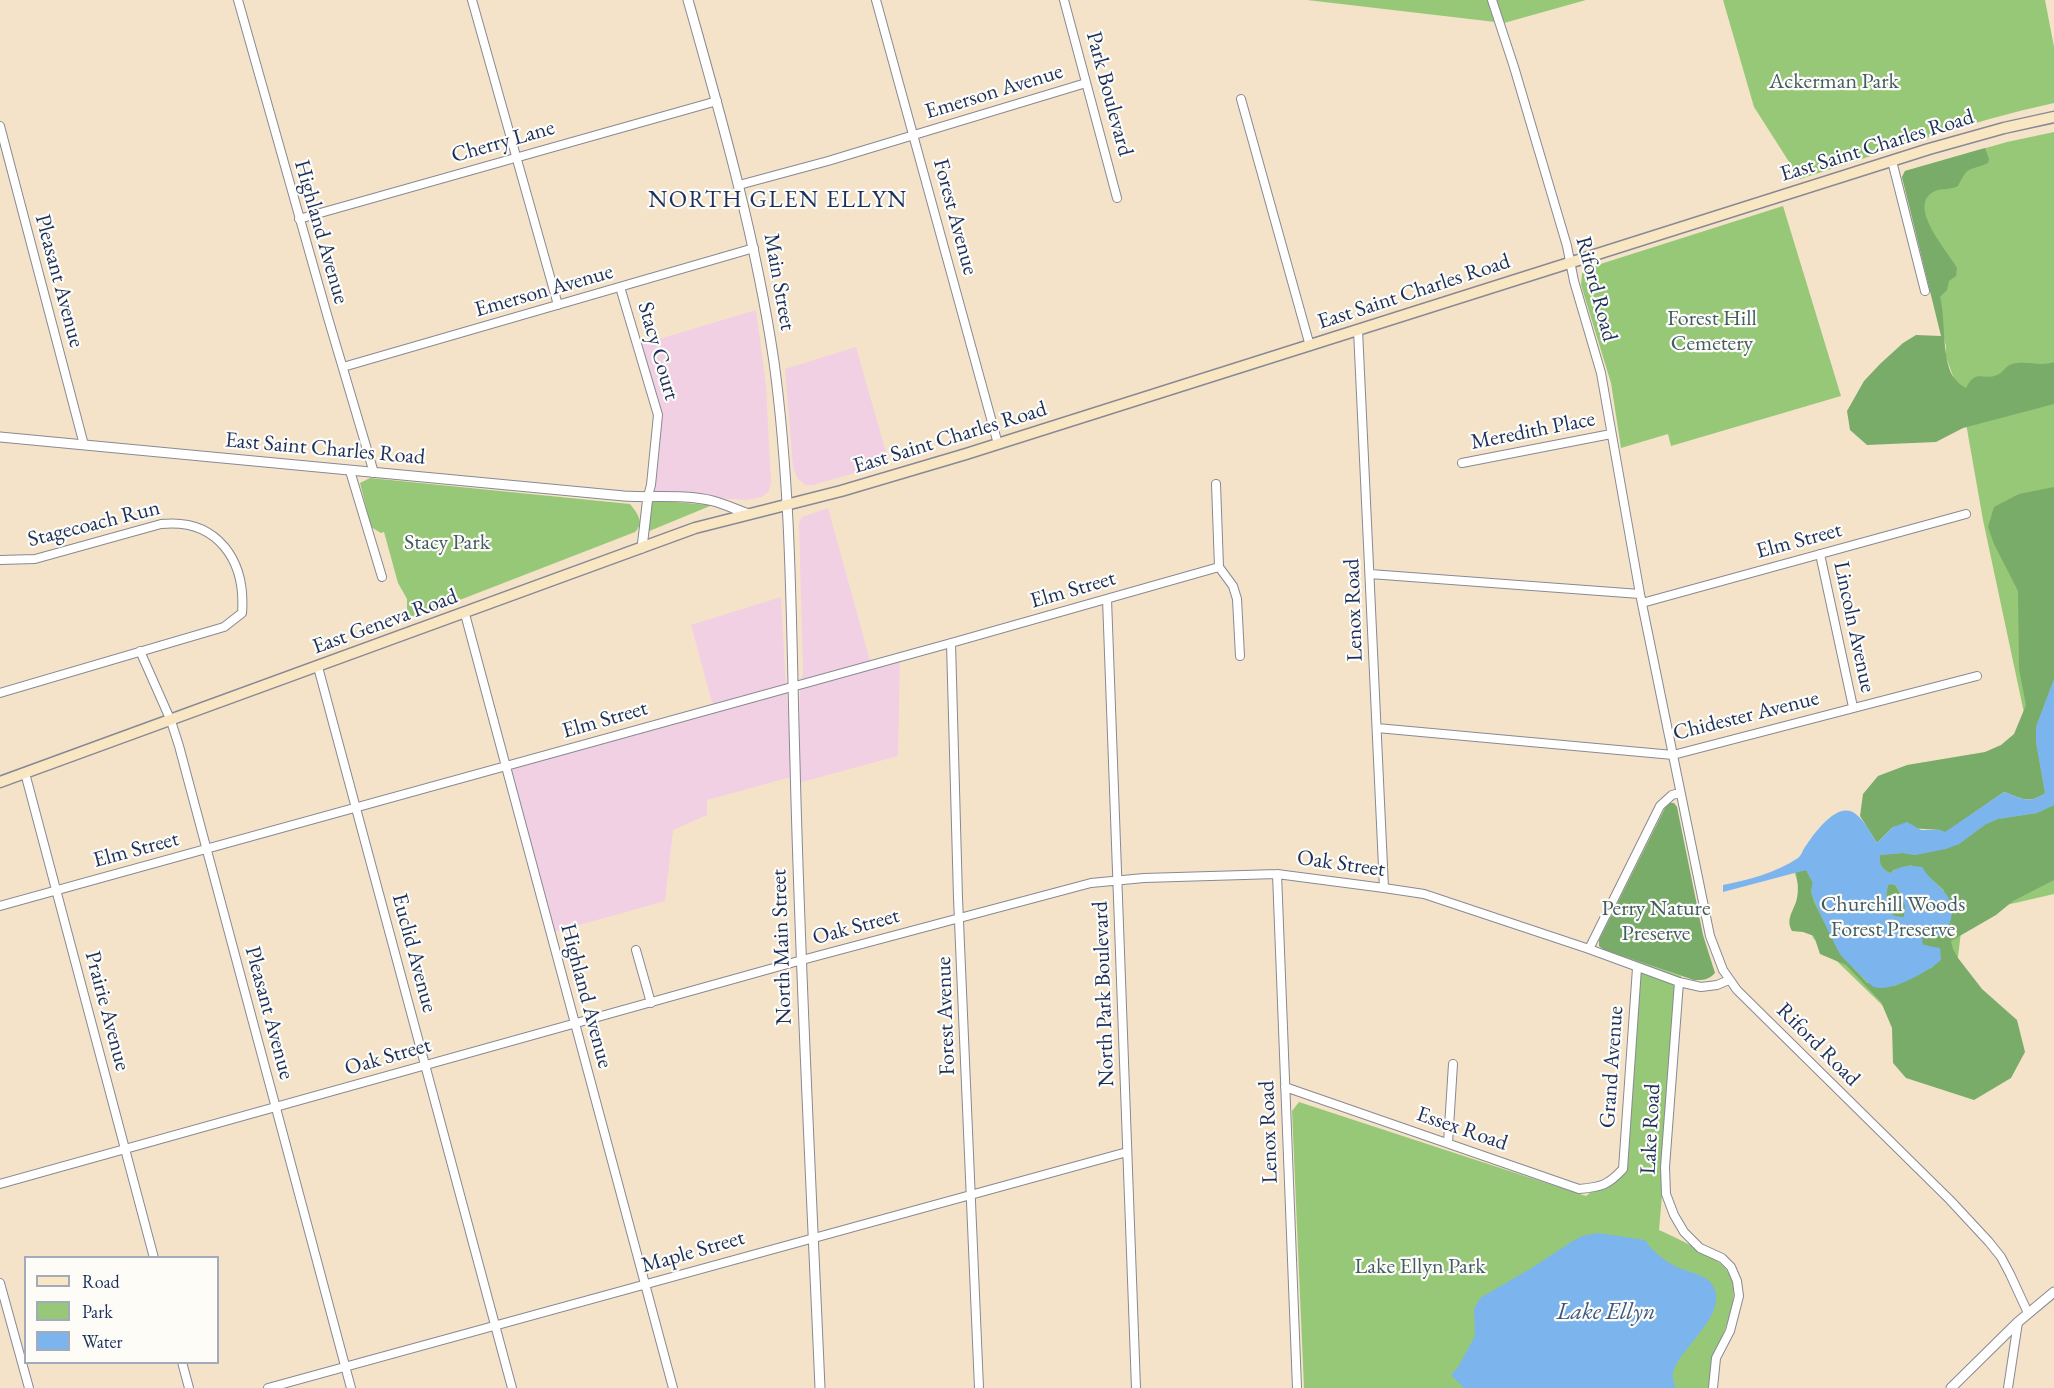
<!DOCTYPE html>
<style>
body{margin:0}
#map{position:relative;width:2054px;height:1388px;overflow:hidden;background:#f4e3c9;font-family:"EB Garamond",serif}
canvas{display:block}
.legend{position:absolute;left:24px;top:1256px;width:195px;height:108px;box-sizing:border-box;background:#fdfcf7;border:2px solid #a3aaba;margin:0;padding:8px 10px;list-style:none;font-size:18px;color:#1b2f5e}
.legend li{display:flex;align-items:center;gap:12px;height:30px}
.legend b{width:30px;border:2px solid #a3aaba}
</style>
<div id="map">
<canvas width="2054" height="1388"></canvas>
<ul class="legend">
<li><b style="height:8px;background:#f9e7c3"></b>Road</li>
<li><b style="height:16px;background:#97c877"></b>Park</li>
<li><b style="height:16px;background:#7cb5ed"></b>Water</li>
</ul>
</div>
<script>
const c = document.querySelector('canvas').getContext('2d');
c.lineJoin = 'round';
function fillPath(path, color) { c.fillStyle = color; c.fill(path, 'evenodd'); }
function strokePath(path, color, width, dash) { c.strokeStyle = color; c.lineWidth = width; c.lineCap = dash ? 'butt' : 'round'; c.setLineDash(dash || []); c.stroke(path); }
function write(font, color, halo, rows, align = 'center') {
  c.font = font + ' "EB Garamond",serif'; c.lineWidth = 4.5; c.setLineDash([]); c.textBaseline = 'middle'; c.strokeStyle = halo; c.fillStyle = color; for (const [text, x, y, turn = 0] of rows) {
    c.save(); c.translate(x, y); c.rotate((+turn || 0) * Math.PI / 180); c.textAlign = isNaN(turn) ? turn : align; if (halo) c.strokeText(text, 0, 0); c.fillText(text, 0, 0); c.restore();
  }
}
fillPath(new Path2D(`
 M756 310 766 385 771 483 769 491 762 497 746 500 649 493 658 418 639 345Z
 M856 347 889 463 813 485H805L797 478 793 467 785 369Z
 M828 508 871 664 900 656 898 756 798 783 800 692 803 671 799 523 802 517Z
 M781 597 786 687 713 706 691 625Z
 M787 692 791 777 707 800V815L673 830 665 901 554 932 510 768Z`), '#f1d0e4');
fillPath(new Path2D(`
 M1307 0H1586L1504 23Z
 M1723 0H2045L2054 47V103C1967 122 1885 152 1800 179L1754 107Z
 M2054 132V894L1963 915 1945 1066 1813 938 1794 870 2043 802 1983 520 1967 429 1954 379 1946 357V346L1902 177 1905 171 2007 142Z
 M1783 206 1841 396 1671 446 1668 434 1621 448 1611 383 1581 285 1582 273 1591 267Z
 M370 478 630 504C637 513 645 522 635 532L421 615 411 617 407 615V599L398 583 384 532 381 533 371 527 360 483Z
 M653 500 709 505 710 506 647 532 651 502Z
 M1634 960 1681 976 1659 1230C1676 1238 1712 1254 1724 1267 1748 1292 1721 1333 1714 1360 1711 1369 1711 1379 1709 1388H1304L1292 1111 1299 1102 1586 1196 1606 1180 1620 1165Z`), '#97c877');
fillPath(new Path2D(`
 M1985 148 1989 159 1988 163C1968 172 1969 164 1958 186 1951 190 1943 188 1935 191 1905 205 1948 251 1957 268L1956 276 1949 281 1947 290 1940 297C1946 318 1941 363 1955 379 1958 383 1962 386 1966 388 1976 368 1983 381 1997 375 2003 373 2005 366 2012 364 2027 360 2039 367 2054 362V404L1963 428 1936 442 1867 445 1850 430 1847 411 1864 381 1880 364 1903 343 1916 335 1941 336 1902 177 1905 171Z
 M2054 487V679L2036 727V742L2045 793C2029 805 2021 798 2004 792L1945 833 1940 830 1893 827 1877 843 1860 816 1863 794 1878 776 1907 765 1985 752 2001 745 2014 734 2026 705 2019 669 2018 591 1994 544 1988 527 1994 507 2019 494Z
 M1670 803H1674L1677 807 1703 935 1715 973C1709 980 1703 980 1694 980L1604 950 1599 946V940L1666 806Z
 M2054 805V880L2013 901 1996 915 1951 941 1953 949 1958 958 1982 989 2017 1020 2025 1052 2011 1078 1974 1100 1906 1078 1893 1063 1892 1028 1881 1002 1846 965 1820 954 1814 936 1803 932 1792 931C1786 920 1792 913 1796 902 1799 893 1798 882 1796 872L1806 870 1813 883 1811 891 1814 902 1841 955 1867 983 1895 986 1933 967 1929 946 1923 945 1921 942 1922 937 1929 934 1938 935 1944 890 1926 874 1911 865 1893 870 1891 873C1883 871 1878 863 1880 855L1903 853 1915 855 1959 844 1986 824 1998 819 2037 813Z
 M1892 884 1896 886 1905 905 1904 917C1886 920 1885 898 1888 885Z`), '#79ac68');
fillPath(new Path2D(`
 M2054 679V805L2037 813 1998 819 1986 824 1959 844 1946 849 1915 855 1903 853 1880 855C1878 863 1883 872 1891 873 1899 865 1912 865 1922 867 1933 886 1958 894 1951 919 1949 926 1947 932 1941 936L1929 934 1922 938 1923 945 1940 948 1941 960C1929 971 1890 993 1874 987 1871 986 1843 958 1841 955 1837 950 1811 895 1811 892 1811 889 1812 886 1813 883L1806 870 1723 892V885C1748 880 1776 873 1798 858 1802 855 1802 851 1805 847 1815 832 1840 797 1858 816 1866 823 1871 834 1877 843L1893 827 1907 822 1921 830H1940L1945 832 2004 792C2021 798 2029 805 2045 793L2036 742V727ZM1892 884 1897 886 1905 905 1904 917 1894 916C1886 907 1885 897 1888 885Z
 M1598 1233 1645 1240C1652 1251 1666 1262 1677 1267 1691 1274 1713 1274 1716 1294 1720 1325 1669 1356 1673 1379 1673 1382 1675 1385 1676 1388H1464L1451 1375 1458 1367 1475 1336 1474 1309 1480 1298 1530 1269 1573 1241 1582 1236Z`), '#7cb5ed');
const minor = new Path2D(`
 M238 0 328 318 374 473
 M472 0 558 305
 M876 0 998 444
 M1064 0 1117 198
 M1492 0 1514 67 1567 246 1574 281 1601 373 1640 594 1710 936 1723 970 1737 990 1950 1200 1989 1242 2001 1257 2010 1274 2028 1313
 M1241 99 1310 346
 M0 126 84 445
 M1892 161 1925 291
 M739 185 828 161 1086 83
 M299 219 717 101
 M620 287 658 415 651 485 648 496
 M1358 330 1384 888
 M343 367 754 248
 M1462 463 1611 434
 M350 471 382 577
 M1216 484 1219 567
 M1820 554 1853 707
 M0 560 35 559 161 524C218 518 246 561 242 613L224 627 0 693
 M1219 567 1233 586 1237 599 1240 656
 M1370 574 1640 594
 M1107 599 1136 1388
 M1642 603 1966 514
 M465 614 673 1388
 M951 643 958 898 979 1388
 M140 651 171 721 179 746 351 1388
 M318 667 512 1388
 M1377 728 1673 755 1977 676
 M25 773 154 1258
 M1277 874 1297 1388
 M0 906 951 643 1219 567
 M1589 949 1660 806 1672 795 1680 793
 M636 950 651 1003
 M1679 982 1665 1167 1666 1194 1674 1215 1684 1232 1700 1248 1722 1258 1731 1267 1737 1281 1739 1296 1730 1331 1716 1358 1713 1388
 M1285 1087 1579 1189C1602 1187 1608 1185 1623 1169L1637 968
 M1448 1143 1453 1064
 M0 1184 802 960 1091 883 1144 878 1277 874 1384 888 1424 894 1589 949 1679 982 1701 987 1717 985 1729 980
 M0 1283 29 1388
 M182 1362 189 1388
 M268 1388 1127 1152
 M2008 1388 2018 1322`);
const tertiary = new Path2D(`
 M688 0C722 120 756 239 774 362 792 495 791 629 795 763 800 971 811 1180 820 1388
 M0 437 624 496C653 498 684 494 713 501 725 504 737 510 749 514
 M642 548 648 496
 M1951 1388 2018 1322 2054 1292`);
const secondary = new Path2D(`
 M0 782 695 528 841 491 966 454 1929 149 2004 128 2054 117`);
strokePath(minor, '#888994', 10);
strokePath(tertiary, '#888994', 11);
strokePath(secondary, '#888994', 13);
strokePath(minor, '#fff', 8);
strokePath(tertiary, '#fff', 9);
strokePath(secondary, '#f9e7c3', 10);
write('22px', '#405d66', '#fdfcf7', [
 ["Ackerman Park",1834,82],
 ["Forest Hill",1712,319],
 ["Cemetery",1712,344],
 ["Stacy Park",447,543],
 ["Churchill Woods",1893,905],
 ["Forest Preserve",1893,930],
 ["Perry Nature",1656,909],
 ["Preserve",1656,934],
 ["Lake Ellyn Park",1420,1267]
]);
write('22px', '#1b2f5e', '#fdfcf7', [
 ["Emerson Avenue",994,92,-17],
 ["Park Boulevard",1109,94,75],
 ["Cherry Lane",503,142,-16],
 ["East Saint Charles Road",1877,146,-17],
 ["Forest Avenue",955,217,75],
 ["Highland Avenue",321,232,74],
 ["Pleasant Avenue",59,281,75],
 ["Main Street",779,282,80],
 ["Riford Road",1596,289,75],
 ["Emerson Avenue",544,291,-16],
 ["East Saint Charles Road",1414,292,-18],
 ["Stacy Court",658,351,74],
 ["Meredith Place",1533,431,-11],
 ["East Saint Charles Road",950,438,-17],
 ["East Saint Charles Road",325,449,5],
 ["Stagecoach Run",94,524,-14],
 ["Elm Street",1799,541,-15],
 ["Elm Street",1073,590,-16],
 ["Lenox Road",1354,610,-92],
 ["East Geneva Road",385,622,-20],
 ["Lincoln Avenue",1854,627,78],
 ["Chidester Avenue",1746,716,-14],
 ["Elm Street",605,720,-16],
 ["Elm Street",136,850,-15],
 ["Oak Street",1341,864,8],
 ["Oak Street",856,927,-15],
 ["North Main Street",782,947,-92],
 ["Euclid Avenue",414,953,75],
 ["North Park Boulevard",1104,994,-92],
 ["Highland Avenue",586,996,75],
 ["Prairie Avenue",107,1011,75],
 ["Pleasant Avenue",269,1013,75],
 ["Forest Avenue",946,1016,-92],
 ["Riford Road",1818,1045,45],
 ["Oak Street",388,1057,-16],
 ["Grand Avenue",1612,1067,-86],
 ["Essex Road",1462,1129,19],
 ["Lake Road",1651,1129,-87],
 ["Lenox Road",1269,1132,-92],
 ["Maple Street",693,1252,-16]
]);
c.letterSpacing = '1.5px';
write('24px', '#1b2f5e', '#fdfcf7', [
 ["NORTH GLEN ELLYN",778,200]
]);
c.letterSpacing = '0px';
write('italic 24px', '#385789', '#fdfcf7', [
 ["Lake Ellyn",1606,1312]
]);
</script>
